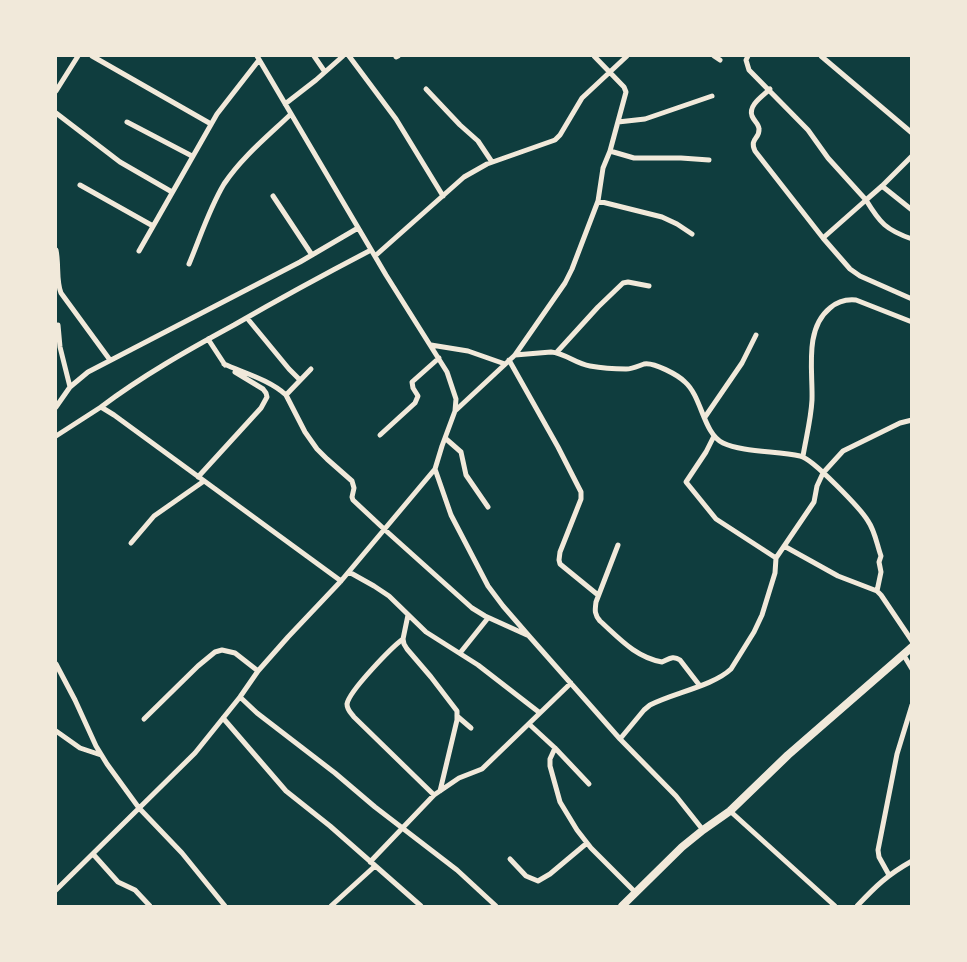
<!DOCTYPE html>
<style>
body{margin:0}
#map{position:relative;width:967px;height:962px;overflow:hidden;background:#0f3d3e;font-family:"Source Sans 3",sans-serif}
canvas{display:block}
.frame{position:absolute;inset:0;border:57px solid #f1e9da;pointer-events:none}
</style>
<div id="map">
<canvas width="967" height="962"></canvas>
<div class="frame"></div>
</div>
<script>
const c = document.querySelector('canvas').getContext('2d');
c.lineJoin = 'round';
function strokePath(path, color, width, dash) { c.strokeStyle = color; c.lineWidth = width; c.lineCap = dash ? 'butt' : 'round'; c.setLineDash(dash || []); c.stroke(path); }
strokePath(new Path2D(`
 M92 56 211 124
 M257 56 386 275 447 372 456 399 455 411 442 446 435 469 451 515 488 586 503 606 529 636 620 739 676 796 703 830
 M314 56 325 72
 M349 56 396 119 443 196
 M714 56 720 60
 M748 56 746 60 749 70 808 130 828 158 866 200 882 186 912 156
 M821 56 912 133
 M396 57 398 56
 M426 89 460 125 478 141 492 162
 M770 89C763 96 748 105 752 116 754 121 759 124 759 129 760 139 749 138 755 151L823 238 850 269 860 276 912 299
 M56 91 78 56
 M285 104 316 80 343 56
 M56 113 120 162 172 192
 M127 122 192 156
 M618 122 645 119 712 96
 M610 151 634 158H681L709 160
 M80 185 153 226
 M882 186 912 210
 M273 196 312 255
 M598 201 662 217 677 224 692 234
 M823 238 866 200C880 223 886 230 912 239
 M56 250C59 264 56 281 61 293L110 360
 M139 251 217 114 259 60
 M375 256 464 177 487 164 555 140 560 135 582 98 627 56
 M189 264C200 238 209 209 224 184 242 157 268 136 291 114
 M247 318 289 369 300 380
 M58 325 60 347 70 387
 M208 339 225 365
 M431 345 468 351 505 364
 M557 352 598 307 623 283 628 282 649 286
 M515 355 551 352C565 353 576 364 590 366 601 368 615 369 626 369 633 369 638 366 644 364 654 362 678 375 685 382 702 397 703 433 723 443 742 452 778 451 800 456 812 458 861 509 868 521 875 531 877 545 881 556L879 562 881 572 877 591
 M509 360 558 447 581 492V499L560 552 559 560 560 564 598 595
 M224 364C244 373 270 380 286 395L305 432 317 449 327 459 352 481 354 488 352 497 353 500 384 529 472 608 485 616 527 635
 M286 395 311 369
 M56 407 70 387 88 372 300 262 358 228
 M101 407C142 376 188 350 234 325 279 299 325 274 371 250
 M455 411 515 355 565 283 572 269 598 201 603 168 610 151 626 92 624 87 594 56
 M705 417 742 363 756 335
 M380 435 415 403 418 396 413 388 412 382 439 358
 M56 436 101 407 114 415 341 581
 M714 436 706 452 686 482 716 519 776 558
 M445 438 461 452 466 475 488 507
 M803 456C806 438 811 419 812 400 813 371 804 329 830 308 838 301 846 299 856 300L912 322
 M198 477 261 408 267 397 266 393 263 389 235 372
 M131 543 154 516 204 481
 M618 545 596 602C595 610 594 614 600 621 619 638 635 657 662 662 669 659 673 655 680 660L700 686
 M784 546 838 576 877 591 881 595 912 641
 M349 572 374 586 389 596 426 632 478 665 540 713
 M408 615 403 639 404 644 407 649 431 677 457 711V720L440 791
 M403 639C392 647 349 691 347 704 347 710 351 713 354 717L434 795
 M460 653 488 618
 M903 654 912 669
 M56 664 75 700 96 746 107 764 139 808 182 853 225 906
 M240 697 257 713 335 773 375 807 457 870 496 906
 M457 716 471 728
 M223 718 286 791 330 826 421 906
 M144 719 198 666 215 652 222 650 235 653 258 671
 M529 724 555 748 589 784
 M56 731 80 748 101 755
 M620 739 644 710 650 705C673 693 713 686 731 669L754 632 762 615 775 573 776 558 814 502 817 486 823 473 843 451 900 423 912 420
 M555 748 550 759V766L560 802 577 830 591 848 636 893
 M730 811 835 906
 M93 854 118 882 135 890 150 906
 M510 859 526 876 538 881 550 874 587 843
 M370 862 434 795 459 778 482 769 571 683
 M889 875 879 857 878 850 897 754 912 705
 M56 890 195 753 240 697 258 671 288 637 341 581 435 469
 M331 906 375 866
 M857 906C876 886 887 875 912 861`), '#f1e9da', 5);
strokePath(new Path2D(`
 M622 906 682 847 703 830 730 811 788 755 912 647`), '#f1e9da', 8);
</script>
